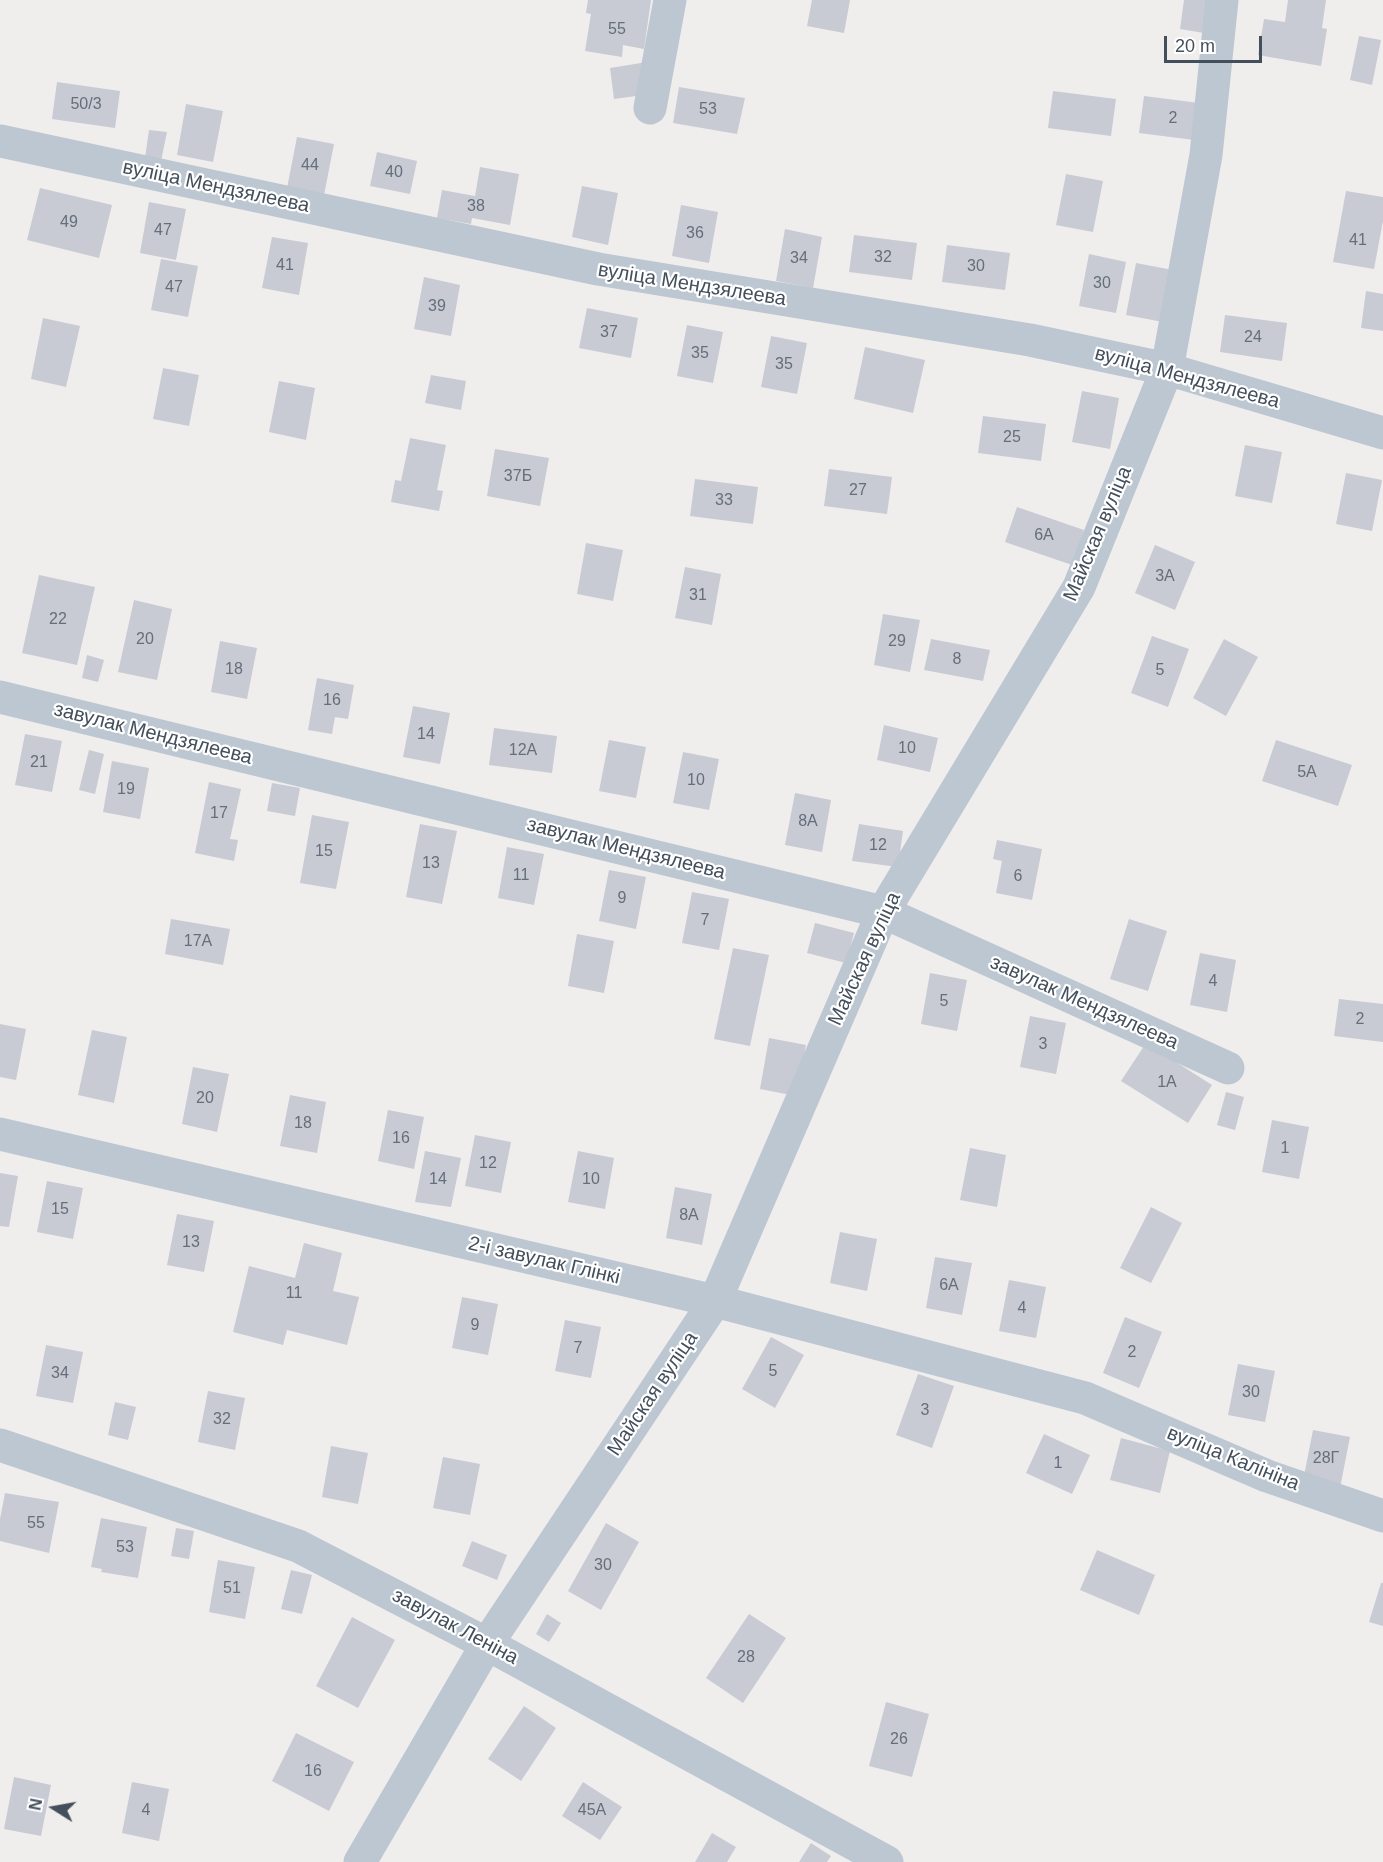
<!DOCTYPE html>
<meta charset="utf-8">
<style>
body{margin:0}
#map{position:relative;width:1383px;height:1862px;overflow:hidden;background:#f0eded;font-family:Helvetica,sans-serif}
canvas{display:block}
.north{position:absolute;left:24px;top:1778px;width:60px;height:60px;-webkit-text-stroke:4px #fff;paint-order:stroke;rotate:281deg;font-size:16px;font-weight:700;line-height:24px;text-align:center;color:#444f5c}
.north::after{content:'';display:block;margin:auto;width:21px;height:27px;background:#444f5c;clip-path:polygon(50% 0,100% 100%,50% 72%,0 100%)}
.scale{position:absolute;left:1164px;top:36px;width:98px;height:27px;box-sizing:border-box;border:3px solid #444f5c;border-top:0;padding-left:8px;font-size:18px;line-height:21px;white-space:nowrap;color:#444f5c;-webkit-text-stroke:4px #fff;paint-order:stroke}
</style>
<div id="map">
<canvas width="1383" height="1862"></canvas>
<div class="north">N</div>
<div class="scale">20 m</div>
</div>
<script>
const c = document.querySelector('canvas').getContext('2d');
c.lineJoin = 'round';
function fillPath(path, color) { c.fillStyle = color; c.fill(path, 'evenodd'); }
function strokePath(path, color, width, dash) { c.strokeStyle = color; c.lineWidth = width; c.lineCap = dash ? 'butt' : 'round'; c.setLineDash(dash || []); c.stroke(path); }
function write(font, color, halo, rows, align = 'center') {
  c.font = font + ' Helvetica,sans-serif'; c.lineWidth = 4.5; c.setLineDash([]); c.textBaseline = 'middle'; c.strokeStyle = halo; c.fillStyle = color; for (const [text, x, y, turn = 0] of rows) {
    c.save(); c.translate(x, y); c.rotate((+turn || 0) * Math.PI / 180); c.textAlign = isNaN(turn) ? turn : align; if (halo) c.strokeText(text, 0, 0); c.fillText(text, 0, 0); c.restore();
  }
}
fillPath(new Path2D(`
 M588 0H651L644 49 623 45 622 57 585 51 591 14 586 13Z
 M812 0H850L844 33 807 26Z
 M1184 0H1209L1204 33 1180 29Z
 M1288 0H1326L1322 28 1327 29 1321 66 1258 55 1264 19 1285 22Z
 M1359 36 1381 40 1372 85 1350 80Z
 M647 62 651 94 614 99 610 68Z
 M57 82 120 91 115 128 52 119Z
 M679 87 745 98 737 134 673 123Z
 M1053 91 1116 99 1111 136 1048 128Z
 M1144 96 1207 104 1202 141 1139 133Z
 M186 104 223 111 213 162 177 155Z
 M149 130 167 132 161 161 145 158Z
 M297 137 334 144 324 195 287 188Z
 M377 152 417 161 410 194 370 186Z
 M480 167 519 174 510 225 472 218 471 224 437 218 442 190 475 196Z
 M1066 174 1103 181 1093 232 1056 225Z
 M582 186 618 193 608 245 572 237Z
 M40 188 112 205 99 258 27 240Z
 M1346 191 1383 197V221L1374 269 1333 262Z
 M149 202 186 209 176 260 140 253Z
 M681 205 718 212 709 263 672 256Z
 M785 229 822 237 813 288 776 281Z
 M854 235 917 243 912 280 849 272Z
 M272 237 308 243 299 295 262 288Z
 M947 245 1010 253 1005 290 942 282Z
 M1089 254 1126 262 1116 313 1079 306Z
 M161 259 198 266 188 317 151 310Z
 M1136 263 1173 270 1163 322 1126 315Z
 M424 277 460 285 451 336 414 329Z
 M1366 291 1383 294V331L1361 328Z
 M587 308 638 318 631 358 579 348Z
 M1225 315 1287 323 1282 361 1220 352Z
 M43 318 80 326 66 387 31 379Z
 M687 325 723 332 713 383 677 376Z
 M771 336 807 343 797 394 761 387Z
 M865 347 925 360 913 413 854 399Z
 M163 368 199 375 189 426 153 419Z
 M431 375 466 381 461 410 425 403Z
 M279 381 315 388 306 440 269 432Z
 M1082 391 1119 398 1110 449 1072 442Z
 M983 416 1046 424 1041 461 978 453Z
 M410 438 446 445 437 490 443 491 439 511 391 502 395 480 401 481Z
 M1245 445 1282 452 1272 503 1235 496Z
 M495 449 549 458 540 506 487 496Z
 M829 469 892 477 887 514 824 506Z
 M1346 473 1382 480 1372 531 1336 524Z
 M695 479 758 487 753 524 690 516Z
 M1017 507 1084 530 1072 565 1005 542Z
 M586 543 623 550 613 601 577 594Z
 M1155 545 1195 562 1175 610 1135 593Z
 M685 567 721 574 712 625 675 618Z
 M39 575 95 587 77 665 22 653Z
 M134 600 172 609 157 680 118 672Z
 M883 614 920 620 910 672 874 665Z
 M1152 636 1189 649 1168 707 1131 693Z
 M931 639 990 650 983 681 924 670Z
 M1224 639 1258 657 1226 716 1193 698Z
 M220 641 257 648 247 699 211 692Z
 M87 655 104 660 98 682 82 678Z
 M317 678 354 685 348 719 335 717 332 734 308 730Z
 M413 706 450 713 440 764 403 757Z
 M884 725 938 738 930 772 877 760Z
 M494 728 557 736 552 773 489 765Z
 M25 734 62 741 52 792 15 785Z
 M609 740 646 747 636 798 599 791Z
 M1276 740 1352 765 1338 806 1262 781Z
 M89 750 104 754 95 794 79 790Z
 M683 752 719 759 709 810 673 803Z
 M112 761 149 768 140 819 103 812Z
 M209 782 241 789 230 839 238 840 234 861 195 853Z
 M272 783 300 788 295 816 267 811Z
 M795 793 831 800 822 852 785 845Z
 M312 815 349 822 336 889 300 883Z
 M420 824 457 831 442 904 406 897Z
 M859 824 903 831 898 867 852 861Z
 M997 840 1042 849 1032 900 996 893 1002 861 993 859Z
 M507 847 544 854 534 905 498 898Z
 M609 870 646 877 636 929 599 921Z
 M692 892 729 899 719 950 682 943Z
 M171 919 230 929 223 965 165 954Z
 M1129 919 1167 931 1148 991 1110 979Z
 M815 923 854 933 846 963 807 953Z
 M577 934 614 941 604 993 568 986Z
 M733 948 769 955 750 1046 714 1039Z
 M1200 953 1236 960 1227 1012 1190 1005Z
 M930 973 967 980 957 1031 921 1024Z
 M1339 999 1383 1004V1042L1334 1036Z
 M1030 1016 1066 1023 1056 1074 1020 1067Z
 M0 1024 26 1029 16 1080 0 1077Z
 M92 1030 127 1037 114 1103 78 1095Z
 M769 1038 806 1045 796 1096 760 1089Z
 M1146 1043 1212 1085 1188 1123 1121 1081Z
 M193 1067 229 1074 217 1132 182 1124Z
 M1226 1092 1244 1097 1235 1130 1217 1125Z
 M290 1095 326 1102 317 1153 280 1146Z
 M388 1110 424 1117 414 1169 378 1161Z
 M1272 1120 1309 1127 1299 1179 1262 1172Z
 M475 1135 511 1142 501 1193 465 1186Z
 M970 1148 1006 1155 997 1207 960 1200Z
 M425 1151 461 1158 451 1207 415 1202Z
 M578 1151 614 1158 605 1209 568 1202Z
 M0 1173 18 1176 9 1227 0 1226Z
 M47 1181 83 1188 73 1239 37 1232Z
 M675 1187 712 1194 702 1245 666 1238Z
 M1151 1207 1182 1223 1151 1283 1120 1268Z
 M177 1214 214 1221 204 1272 167 1265Z
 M840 1232 877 1239 867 1291 830 1283Z
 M304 1243 342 1253 333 1291 359 1297 347 1345 287 1330 283 1345 233 1332 249 1266 295 1278Z
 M935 1257 972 1263 962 1315 926 1308Z
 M1009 1280 1046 1287 1036 1338 999 1331Z
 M462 1297 498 1304 488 1355 452 1348Z
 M1125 1317 1162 1332 1139 1388 1103 1373Z
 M565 1320 601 1327 591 1378 555 1371Z
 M771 1337 804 1355 775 1408 742 1389Z
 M46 1345 83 1352 73 1403 36 1396Z
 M1238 1364 1275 1371 1265 1422 1228 1415Z
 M918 1374 954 1386 932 1448 896 1435Z
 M208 1391 245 1398 235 1450 198 1442Z
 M115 1402 136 1407 128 1440 108 1435Z
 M1313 1430 1350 1437 1340 1488 1303 1481Z
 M1044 1434 1090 1455 1072 1494 1026 1473Z
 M1121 1438 1170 1451 1160 1493 1110 1480Z
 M331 1446 368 1453 358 1504 322 1497Z
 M443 1457 480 1464 470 1515 433 1508Z
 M5 1493 59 1502 49 1553 0 1541V1519Z
 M101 1518 147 1527 138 1578 101 1572 102 1569 91 1567Z
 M606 1523 639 1542 601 1610 568 1591Z
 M176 1528 194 1531 189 1559 171 1556Z
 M472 1541 507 1555 497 1580 462 1566Z
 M1097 1550 1155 1575 1139 1615 1080 1590Z
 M218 1560 255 1567 245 1619 209 1612Z
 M291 1570 312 1575 302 1614 281 1609Z
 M1381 1583H1383V1626L1369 1622Z
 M547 1614 561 1623 549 1642 536 1634Z
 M749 1614 786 1638 743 1703 706 1678Z
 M352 1617 395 1640 358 1708 316 1686Z
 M886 1702 929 1714 912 1777 869 1766Z
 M524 1706 556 1728 521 1781 488 1759Z
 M296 1733 354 1762 329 1811 272 1781Z
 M14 1777 51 1785 41 1836 4 1829Z
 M132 1782 169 1789 159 1841 122 1833Z
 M583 1782 622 1807 600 1840 562 1816Z
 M712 1833 736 1847 727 1862H695Z
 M811 1843 831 1856 827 1862H799Z`), '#c8cbd4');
strokePath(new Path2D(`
 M650 108 670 0
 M0 141 598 269 1030 340 1167 369 1383 433
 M0 697 883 912 1228 1068
 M0 1134 715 1301 1085 1398 1267 1476 1383 1516
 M0 1445 298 1546 487 1644 887 1862
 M360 1862 487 1644 715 1301 883 912 1079 587 1167 369 1206 155 1222 0`), '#bcc7d1', 33);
write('16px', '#656e7a', null, [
 ["55",617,30],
 ["50/3",86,105],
 ["53",708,110],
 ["2",1173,119],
 ["44",310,166],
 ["40",394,173],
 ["38",476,207],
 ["49",69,223],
 ["47",163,231],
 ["36",695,234],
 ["41",1358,241],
 ["32",883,258],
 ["34",799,259],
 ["41",285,266],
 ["30",976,267],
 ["30",1102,284],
 ["47",174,288],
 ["39",437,307],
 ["37",609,333],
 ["24",1253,338],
 ["35",700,354],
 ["35",784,365],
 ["25",1012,438],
 ["37Б",518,477],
 ["27",858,491],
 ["33",724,501],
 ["6А",1044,536],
 ["3А",1165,577],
 ["31",698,596],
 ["22",58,620],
 ["20",145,640],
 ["29",897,642],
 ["8",957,660],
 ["18",234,670],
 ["5",1160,671],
 ["16",332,701],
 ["14",426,735],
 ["10",907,749],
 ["12А",523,751],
 ["21",39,763],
 ["5А",1307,773],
 ["10",696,781],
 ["19",126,790],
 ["17",219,814],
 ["8А",808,822],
 ["12",878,846],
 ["15",324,852],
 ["13",431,864],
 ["11",521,876],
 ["6",1018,877],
 ["9",622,899],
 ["7",705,921],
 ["17А",198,942],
 ["4",1213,982],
 ["5",944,1002],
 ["2",1360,1020],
 ["3",1043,1045],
 ["1А",1167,1083],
 ["20",205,1099],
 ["18",303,1124],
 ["16",401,1139],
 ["1",1285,1149],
 ["12",488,1164],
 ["14",438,1180],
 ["10",591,1180],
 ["15",60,1210],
 ["8А",689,1216],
 ["13",191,1243],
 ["6А",949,1286],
 ["11",294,1294],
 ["4",1022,1309],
 ["9",475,1326],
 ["7",578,1349],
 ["2",1132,1353],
 ["5",773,1372],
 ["34",60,1374],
 ["30",1251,1393],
 ["3",925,1411],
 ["32",222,1420],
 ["28Г",1326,1459],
 ["1",1058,1464],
 ["55",36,1524],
 ["53",125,1548],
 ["30",603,1566],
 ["51",232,1589],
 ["28",746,1658],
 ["26",899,1740],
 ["16",313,1772],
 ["4",146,1811],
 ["45А",592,1811]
]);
write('20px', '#444f5c', '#fff', [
 ["вуліца Мендзялеева",216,187,12],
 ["вуліца Мендзялеева",692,285,9],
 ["вуліца Мендзялеева",1187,378,15],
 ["Майская вуліца",1098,534,-67],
 ["завулак Мендзялеева",153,734,14],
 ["завулак Мендзялеева",626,849,14],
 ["Майская вуліца",865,959,-65],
 ["завулак Мендзялеева",1084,1003,24],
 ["2-і завулак Глінкі",544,1261,13],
 ["Майская вуліца",653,1394,-56],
 ["вуліца Калініна",1233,1459,22],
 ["завулак Леніна",455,1627,28]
]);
</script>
